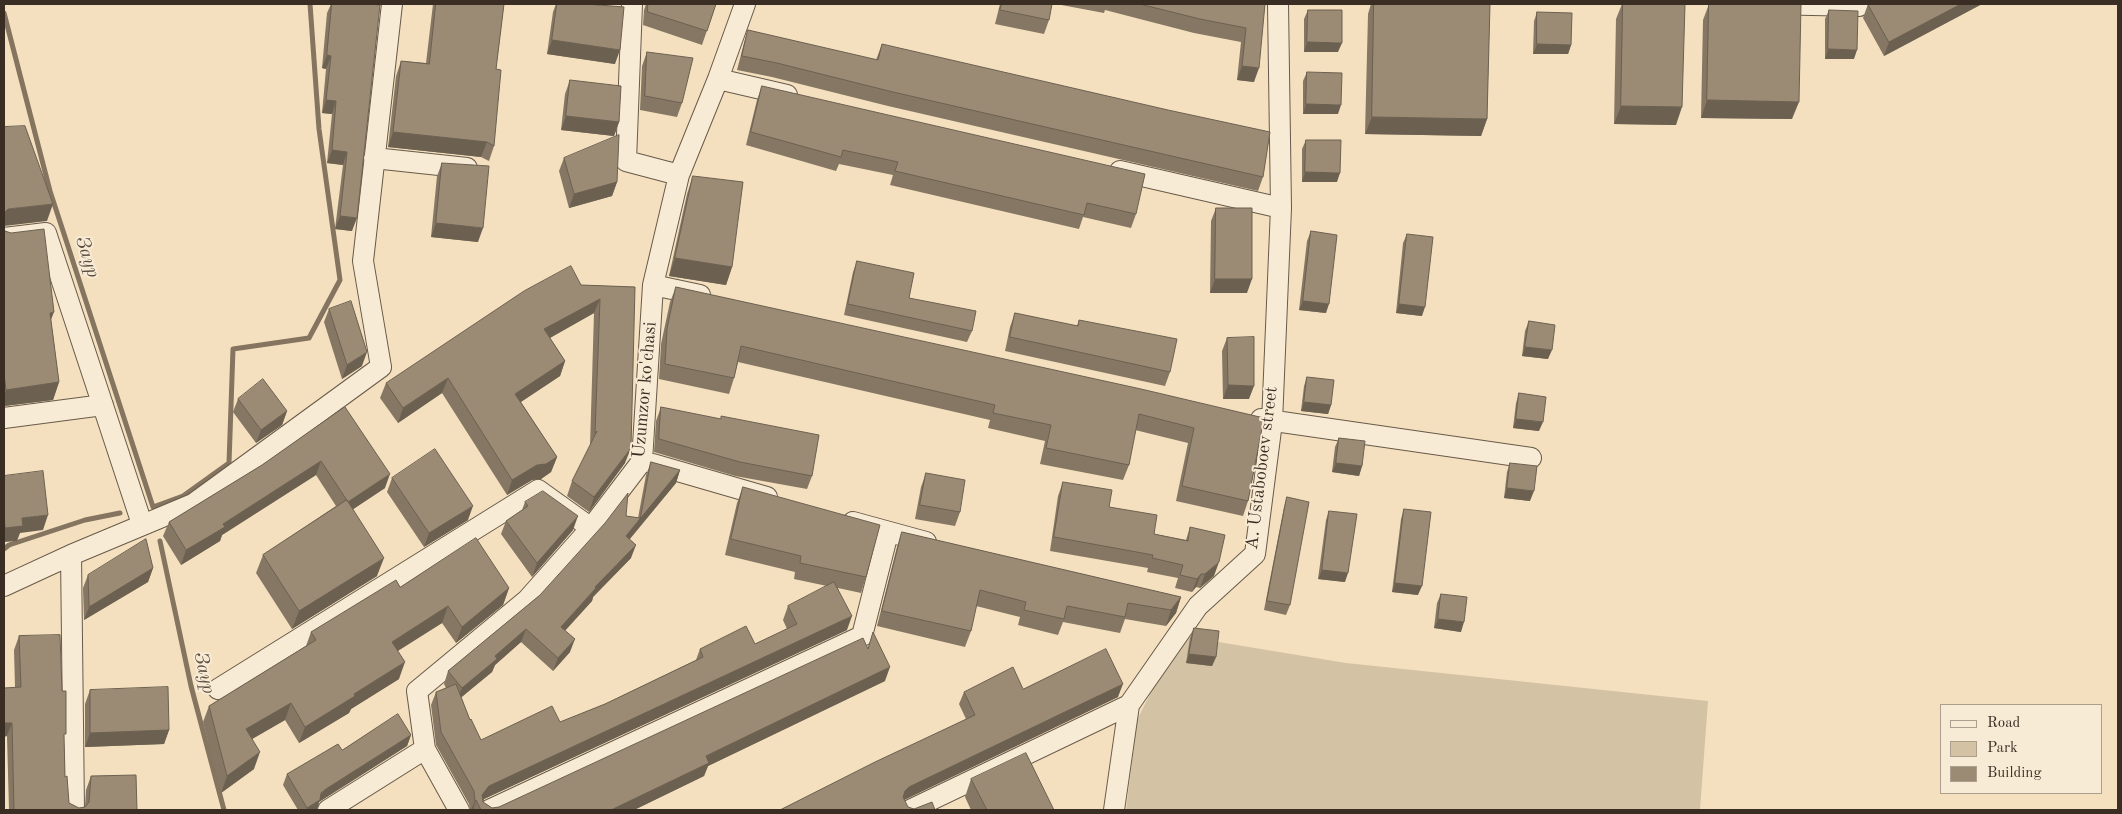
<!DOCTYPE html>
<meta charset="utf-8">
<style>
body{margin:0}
#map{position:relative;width:2122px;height:814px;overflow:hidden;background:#f4e0be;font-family:"Old Standard TT",serif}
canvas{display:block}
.frame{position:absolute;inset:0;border:5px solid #3a2d23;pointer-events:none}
.legend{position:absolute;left:1940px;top:704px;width:162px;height:90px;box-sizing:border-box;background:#f8ebd5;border:1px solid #ac9f8e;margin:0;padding:6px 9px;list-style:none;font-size:15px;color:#3a2d23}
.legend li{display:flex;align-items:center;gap:10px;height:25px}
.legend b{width:25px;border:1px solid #ac9f8e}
</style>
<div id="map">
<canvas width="2122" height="814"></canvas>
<div class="frame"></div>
<ul class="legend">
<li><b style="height:6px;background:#f8ebd5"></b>Road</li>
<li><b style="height:14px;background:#d4c2a4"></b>Park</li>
<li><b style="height:14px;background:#9b8a74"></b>Building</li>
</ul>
</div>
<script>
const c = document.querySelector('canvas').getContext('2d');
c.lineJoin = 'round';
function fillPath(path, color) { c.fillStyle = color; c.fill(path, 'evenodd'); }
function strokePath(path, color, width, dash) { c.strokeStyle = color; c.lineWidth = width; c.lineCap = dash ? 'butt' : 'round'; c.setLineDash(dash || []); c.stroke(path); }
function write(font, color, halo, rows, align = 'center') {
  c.font = font + ' "Old Standard TT",serif'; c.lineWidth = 4; c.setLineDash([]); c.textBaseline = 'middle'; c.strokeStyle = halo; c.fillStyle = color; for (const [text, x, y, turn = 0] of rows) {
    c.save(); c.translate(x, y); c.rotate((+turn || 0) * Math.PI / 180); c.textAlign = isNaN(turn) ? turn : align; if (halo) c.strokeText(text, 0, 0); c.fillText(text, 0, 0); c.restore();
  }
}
fillPath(new Path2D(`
 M1188 637 1346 663 1708 701 1700 810H1126L1137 720 1160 674Z`), '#d4c2a4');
strokePath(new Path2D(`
 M4 13 50 191 153 507 183 496 229 463 233 349 309 338 340 280 319 129 310 4
 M160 541 191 686 224 810
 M4 549 9 545 85 520 120 513`), '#847460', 5);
const minor = new Path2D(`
 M632 4 626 161 679 175
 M1766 4 1859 6 1862 4
 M718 79 787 95
 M374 158 467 168
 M1120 171 1281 208
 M4 238 46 233 142 524
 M653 285 700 295
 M4 418 103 405
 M1261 419 1531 458
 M653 464 767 497
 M853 522 926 542
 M71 555 74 810
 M4 586 71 555 193 504 381 367 363 261 392 4
 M218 689 538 490 591 528
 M328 810 425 749
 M459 810 425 749 417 691 527 600 591 528 642 461 653 285 679 175 718 79 745 4
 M489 810 862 636 888 533
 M910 810 1129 705 1198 606 1255 554 1272 422 1281 208 1278 4
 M1114 810 1129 705`);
strokePath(minor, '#685a4a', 22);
strokePath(minor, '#f8ebd5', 20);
fillPath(new Path2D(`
 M331 4H370L352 231 335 229 343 165 327 163 332 114 322 113 326 69 322 68 327 13Z
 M433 4H504L496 69 494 146 489 161 481 157 388 147 396 76 401 61 426 63Z
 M556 4H586L615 64 547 54 553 12Z
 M646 4H716L702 45 643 25 644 10Z
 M1000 4H1052L1049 20 1044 34 995 24Z
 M1056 4H1265L1254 82 1237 80 1241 42 1194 33 1105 10 1104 13Z
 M1371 4H1490L1487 119 1481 136 1365 134 1368 14Z
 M1622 4H1685L1676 125 1614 124 1616 19Z
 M1709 4H1801L1792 119 1701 118 1703 20Z
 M1868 4H1982L1884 56 1863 18Z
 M1308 10 1338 52H1304V19Z
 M1829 10 1854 59H1825V19Z
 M1537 12 1571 45 1568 54H1533L1534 21Z
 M748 30 876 60 882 44 1263 177 1258 191 888 106 772 77 737 70 744 43Z
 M647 52 682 103 677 117 640 110 642 66Z
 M1307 72 1338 114H1303V81Z
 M570 80 619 122 614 136 561 130 565 94Z
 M762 86 1136 214 1131 228 1083 217 1079 229 890 185 893 175 839 164 836 171 746 145 757 100Z
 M1306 140 1337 182H1302V149Z
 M564 158 617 182 612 196 569 208 559 171Z
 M442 163 478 242 431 237 437 176Z
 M693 176 732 267 726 285 669 276 687 194Z
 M1216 208 1247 293H1210L1211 221Z
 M4 229 51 320 59 382 53 400 4 406Z
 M1311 231 1326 313 1299 310 1307 241Z
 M1407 234 1422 316 1396 313 1403 243Z
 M857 261 909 298 972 331 967 342 844 315 853 272Z
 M581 285 635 287 625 463 589 512 567 496 572 481 590 446 594 313 550 338 565 361 560 376 521 402 557 457 551 472 541 479 532 480 507 495 442 393 398 423 380 398 386 383Z
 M676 287 1264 418 1248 501 1243 516 1176 501 1188 443 1135 430 1129 465 1123 480 1040 464 1045 441 988 428 990 420 738 362 734 378 729 394 659 379 661 344 670 302Z
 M329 309 362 366 342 379 324 322Z
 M1015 313 1077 326 1079 320 1170 372 1165 386 1005 351 1010 327Z
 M1529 321 1548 359 1522 356 1525 331Z
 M1227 338 1249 399H1223L1222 351Z
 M1307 377 1331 405 1328 414 1301 411 1304 386Z
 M1519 393 1539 431 1513 428 1516 403Z
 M238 399 287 411 282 425 256 443 233 412Z
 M345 407 385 488 353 509 377 576 292 629 256 573 263 555 336 506 316 475 222 535 220 541 181 565 163 536 169 522 262 465Z
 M661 407 812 476 807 489 735 476 654 452 656 421Z
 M1339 438 1362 466 1359 476 1332 472 1335 447Z
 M651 462 680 470 676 483 630 539 631 558 593 597 592 601 565 631 570 652 553 671 521 642 495 665 492 672 461 697 470 720 481 740 560 722 605 704 696 660 700 649 755 644 787 629 783 620 788 606 827 586 794 579 795 572 725 555 737 503 743 487 866 577 861 593 838 588 847 630 484 799 483 802 492 808 499 807 868 648 873 632 885 681 708 766 704 776 634 810H470L469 804 436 745 431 705 436 692 446 688 444 684 448 671 540 595 626 516 638 518 646 475Z
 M1510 463 1530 501 1504 498 1507 472Z
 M926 473 960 512 955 526 915 519 921 487Z
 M392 478 468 520 424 547 387 492Z
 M1063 482 1154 534 1186 540 1190 527 1214 576 1200 588 1196 587 1192 592 1175 588 1178 578 1147 572 1148 568 1050 551 1058 496Z
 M1287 497 1290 605 1286 615 1264 610 1284 507Z
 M525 502 573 530 532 577 501 534 506 521 522 510Z
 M1404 509 1418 595 1392 592 1401 519Z
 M1329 511 1345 582 1318 579 1326 520Z
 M902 532 1181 597 1176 613 1166 626 1125 619 1120 633 1063 622 1058 635 1018 625 1020 617 976 606 971 631 965 647 877 626 897 547Z
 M153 568 148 582 84 620 83 588 88 575Z
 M400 587 509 588 503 605 456 643 442 623 398 651 399 679 351 709 349 713 299 743 285 720 252 739 254 769 221 793 203 722 209 706 306 646 311 632Z
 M1441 594 1461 632 1434 628 1437 603Z
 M1194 628 1216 657 1212 666 1186 663 1190 638Z
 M19 636 64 741 65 777 69 803 79 808 85 807 86 790 91 776 137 810H9L7 736 15 687 14 650Z
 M1023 689 1118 697 904 800 908 807 914 809 935 810H780L966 719 959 704 964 692Z
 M90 690 169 730 164 744 85 747V704Z
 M411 735 407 746 322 800 319 802 317 810H298L283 785 287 774 342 750Z
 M971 779 1054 810H971L965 797Z`), '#857764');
fillPath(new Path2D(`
 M1961 4H1982L1884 56 1889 42Z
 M552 40 620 50 615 64 547 54Z
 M1307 42 1342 43 1338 52H1304Z
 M1537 44 1571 45 1568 54H1533Z
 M1828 49 1857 50 1854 59H1825Z
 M327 55 331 56 326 69 322 68Z
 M1242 66 1259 68 1254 82 1237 80Z
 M326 100 336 101 332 114 322 113Z
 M1707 100 1799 102 1792 119 1701 118Z
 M1306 104 1341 105 1338 114H1303Z
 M1621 106 1682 107 1676 125 1614 124Z
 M566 116 619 122 614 136 561 130Z
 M1372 117 1487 119 1481 136 1365 134Z
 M393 132 487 142 481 157 388 147Z
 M332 150 347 152 343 165 327 163Z
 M1305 172 1340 173 1337 182H1302Z
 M617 182 612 196 569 208 574 194Z
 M53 204 47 221 4 226V213L8 209Z
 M340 216 357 218 352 231 335 229Z
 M436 223 483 228 478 242 431 237Z
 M675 258 732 267 726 285 669 276Z
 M1215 279H1252L1247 293H1210Z
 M600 299 594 313 539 344 544 329Z
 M1303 301 1329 304 1326 313 1299 310Z
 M1399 304 1425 307 1422 316 1396 313Z
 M54 312 47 330 50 313Z
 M1525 347 1552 350 1548 359 1522 356Z
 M367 352 362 366 342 379 347 365Z
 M565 361 560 376 510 409 515 394Z
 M448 378 442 393 398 423 403 408Z
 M59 382 53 400 4 406V395L6 390Z
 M1228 385 1254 386 1249 399H1223Z
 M1304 402 1331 405 1328 414 1301 411Z
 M287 411 282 425 256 443 261 430Z
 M1516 419 1543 422 1539 431 1513 428Z
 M631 448 625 463 589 512 594 497Z
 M557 457 551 472 541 479 532 480 507 495 512 480 537 465Z
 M321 461 316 475 222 535 220 541 181 565 186 550 223 524Z
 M1336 463 1362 466 1359 476 1332 472Z
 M680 470 676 483 622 548 626 536Z
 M390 474 385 488 343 516 348 502Z
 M1507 488 1534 491 1530 501 1504 498Z
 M473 506 468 520 424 547 429 533Z
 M48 515 43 530 20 533 17 541 4 542V531L5 528 22 518Z
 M578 516 573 530 532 577 537 563Z
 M636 545 631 558 593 597 592 601 556 640 561 627 595 587Z
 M384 558 377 576 292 629 299 611Z
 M1219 562 1214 576 1200 588 1205 574Z
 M153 568 148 582 84 620 89 607Z
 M1322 570 1348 573 1345 582 1318 579Z
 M1201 574 1196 587 1192 592 1197 579Z
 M1395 583 1422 586 1418 595 1392 592Z
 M509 588 503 605 456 643 462 627Z
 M1181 597 1176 613 1166 626 1171 610Z
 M448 606 442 623 386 658 392 642Z
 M852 616 847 630 484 799 479 806 482 795 489 786Z
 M1438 619 1464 622 1461 632 1434 628Z
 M526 629 521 642 495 665 492 672 457 701 462 688 495 656Z
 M575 639 570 652 553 671 558 658Z
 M1189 654 1216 657 1212 666 1186 663Z
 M405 662 399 679 351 709 349 713 299 743 305 727 354 694Z
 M890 667 885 681 708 766 704 776 634 810H611L706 756Z
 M1123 684 1118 697 904 800 900 804 905 791 909 787Z
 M291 703 285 720 240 746 246 729Z
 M4 723H12L7 736 4 737Z
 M169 730 164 744 85 747 90 733Z
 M411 735 407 746 322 800 319 802 317 810H306L307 808 326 789Z
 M260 752 254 769 221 793 227 776Z
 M476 800 473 810H471L475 801Z`), '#6c6151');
const building = new Path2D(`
 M332 4H370L380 5 357 218 340 216 347 152 332 150 336 101 326 100 331 56 327 55Z
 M436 4H504L496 69 501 70 494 146 487 142 393 132 401 61 429 64Z
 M557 4H586L624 7 620 50 552 40Z
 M648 4H716L707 31 648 12Z
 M1002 4H1052L1049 20 1000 10Z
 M1140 4H1265L1259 68 1242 66 1246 28 1200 19Z
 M1374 4H1490L1487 119 1372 117Z
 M1623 4H1685L1682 107 1621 106Z
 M1709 4H1801L1799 102 1707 100Z
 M1868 4H1961L1889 42Z
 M1308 10H1342V43L1307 42Z
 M1829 10 1858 11 1857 50 1828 49Z
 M1537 12 1572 13 1571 45 1537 44Z
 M748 30 878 60 882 44 1168 110 1270 132 1263 177 893 92 777 63 742 56Z
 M647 52 693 58 682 103 645 96Z
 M1307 72 1342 73 1341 105 1306 104Z
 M570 80 621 86 619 122 566 116Z
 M762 86 1145 174 1136 214 1087 203 1084 215 895 171 898 162 843 150 841 157 751 132Z
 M25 126 53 204 8 209 4 213V127Z
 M619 135 617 182 574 194 564 158Z
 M1306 140H1341L1340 173 1305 172Z
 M442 163 489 166 483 228 436 223Z
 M693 176 743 182 732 267 675 258Z
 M1216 208H1252V279H1215Z
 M4 229 5 231 11 233 44 229 54 312 50 313 59 382 6 390 4 375Z
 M1311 231 1337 235 1329 304 1303 301Z
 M1407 234 1433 237 1425 307 1399 304Z
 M857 261 914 273 909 298 976 311 972 331 848 304Z
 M571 266 581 285 635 287 631 448 594 497 572 481 597 431 595 433 600 299 544 329 565 361 515 394 557 457 546 464 537 465 512 480 448 378 403 408 386 383 524 291Z
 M676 287 1141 389 1264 418 1248 501 1182 486 1194 428 1139 414 1129 465 1046 448 1051 425 993 413 995 405 741 346 734 378 665 364 667 329Z
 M351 301 367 352 347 365 329 309Z
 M1015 313 1078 326 1079 320 1177 339 1170 372 1010 337Z
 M1529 321 1555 325 1552 350 1525 347Z
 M1254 337V386L1228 385 1227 338Z
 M1307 377 1334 380 1331 405 1304 402Z
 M263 379 287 411 261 430 238 399Z
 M1519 393 1546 397 1543 422 1516 419Z
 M345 407 390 474 348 502 321 461 223 524 225 527 186 550 169 522 262 465Z
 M661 407 721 419V416L819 435 812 476 740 462 659 439Z
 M1339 438 1365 441 1362 466 1336 463Z
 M435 449 473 506 429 533 392 478Z
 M651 462 680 470 626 536 636 545 595 587 596 588 561 627 575 639 558 658 526 629 495 656 497 659 462 688 448 671 540 595 605 523 628 493 626 516 640 518Z
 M1510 463 1537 466 1534 491 1507 488Z
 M43 471 48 515 22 518 23 526 5 528 4 516V476Z
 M926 473 965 480 960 512 920 505Z
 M1063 482 1112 490 1109 507 1157 515 1154 534 1188 541 1190 527 1225 535 1219 562 1205 574H1201L1197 579 1180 575 1183 565 1152 558 1153 555 1054 537Z
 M743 487 880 525 866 577 800 563 801 556 731 539Z
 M543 491 578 516 537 563 506 521 528 506 525 502Z
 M1287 497 1309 502 1290 605 1267 601Z
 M347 500 384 558 299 611 263 555Z
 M1404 509 1431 512 1422 586 1395 583Z
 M1329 511 1357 514 1348 573 1322 570Z
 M902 532 1181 597 1171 610 1128 603 1125 617 1067 606 1064 619 1024 610 1026 602 980 590 971 631 882 611Z
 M476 538 509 588 462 627 448 606 392 642 405 662 354 694 355 696 305 727 291 703 246 729 260 752 227 776 209 706 316 640 311 632 396 580 400 587Z
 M146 539 153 568 89 607 88 575Z
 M834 582 852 616 489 786 482 795 483 802 492 808 499 807 863 638 868 649 873 632 890 667 706 756 709 763 611 810H481L476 800 475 801 474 791 441 732 436 692 456 684 470 720 471 719 481 740 552 706 560 722 605 704 703 657 700 649 746 626 755 644 797 624 788 606Z
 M1441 594 1467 597 1464 622 1438 619Z
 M1194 628 1219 631 1216 657 1189 654Z
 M60 635 62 691H66V734H64L65 777 67 776 69 803 79 808 85 807 89 802 91 776 136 775 137 810H14L12 723H4V688L21 687 19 636Z
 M1106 649 1123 684 909 787 905 791 903 797 908 807 914 809 932 802 935 810H780L875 762 975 715 964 692 1013 667 1023 689Z
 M168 687 169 730 90 733V690Z
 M398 714 411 735 326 789 321 793 320 800 307 808 287 774 338 744 342 750Z
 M1026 753 1054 810H987L971 779Z`);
fillPath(building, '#9b8a74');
strokePath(building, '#6c6151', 1);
write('18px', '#3a2d23', '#f8ebd5', [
 ["Uzumzor ko'chasi",645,390,-85],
 ["A. Ustaboboev street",1262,468,-83]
]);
write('italic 19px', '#5f5042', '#f8ebd5', [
 ["Заур",87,257,72],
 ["Заур",204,673,77]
]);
</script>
